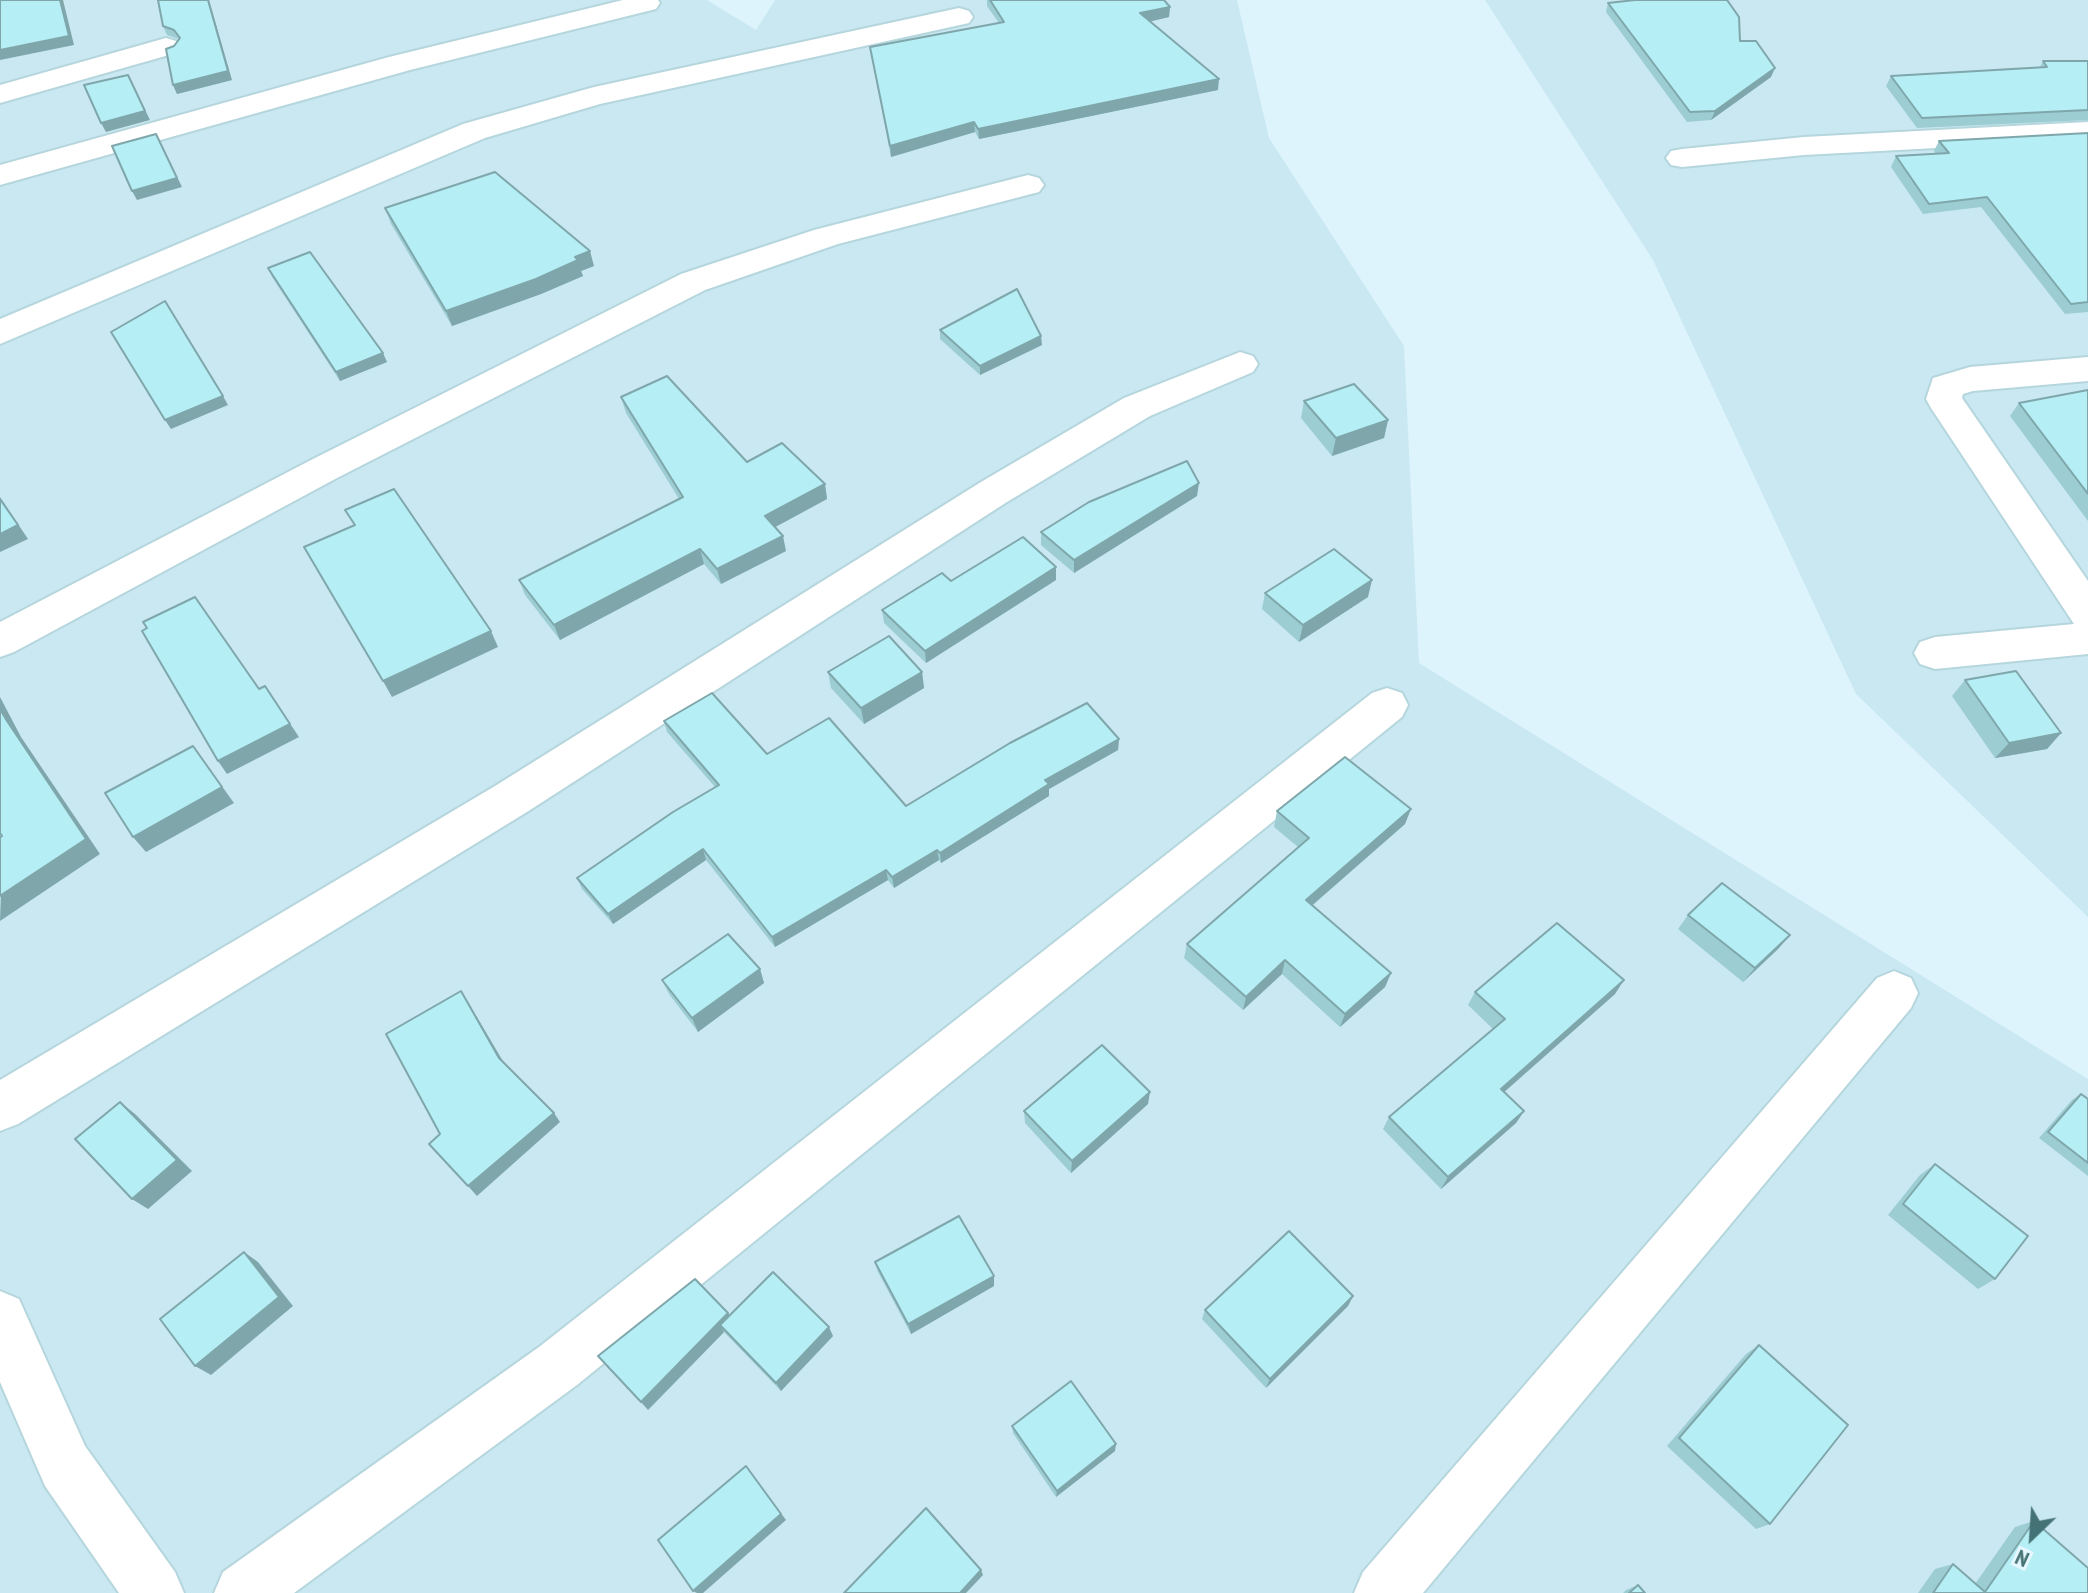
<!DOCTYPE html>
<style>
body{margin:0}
#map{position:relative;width:2088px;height:1593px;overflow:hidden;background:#def4fd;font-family:"PT Sans Narrow",sans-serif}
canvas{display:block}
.north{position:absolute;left:1992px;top:1497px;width:80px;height:80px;-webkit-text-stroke:6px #e6f7ff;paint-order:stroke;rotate:205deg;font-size:22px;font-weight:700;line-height:32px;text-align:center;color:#457274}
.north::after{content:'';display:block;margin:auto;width:28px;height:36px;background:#457274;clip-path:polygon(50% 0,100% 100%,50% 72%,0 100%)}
</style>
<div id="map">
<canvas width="2088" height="1593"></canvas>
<div class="north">N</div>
</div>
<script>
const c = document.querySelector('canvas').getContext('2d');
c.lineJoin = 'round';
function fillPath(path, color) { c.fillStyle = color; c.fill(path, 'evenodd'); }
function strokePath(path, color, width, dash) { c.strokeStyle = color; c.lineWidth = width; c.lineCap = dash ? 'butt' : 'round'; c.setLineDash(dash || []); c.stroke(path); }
fillPath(new Path2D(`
 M0 0H707L756 30 775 0H1237L1269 138 1404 346 1419 663 2088 1079V1593H0Z
 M1485 0H2088V917L1856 694 1653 260Z`), '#cae8f2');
const street = new Path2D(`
 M623 0H658L660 3 656 9 410 70 0 185V165L389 57Z
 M959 8 969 11 973 17 969 23 600 104 485 138 0 344V319L463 124 594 87Z
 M166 38 176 41 181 47 176 53 0 103V85Z
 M2088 122V140L1804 155 1682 167 1671 165 1666 158 1671 151 1682 149 1804 137Z
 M1028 175 1039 178 1044 185 1039 192 838 244 705 290 337 478 14 652 0 657V622L311 460 681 274 814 230Z
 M1240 352 1253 356 1258 364 1253 372 1150 416 1007 502 527 812 18 1124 0 1131V1080L495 786 981 482 1124 398Z
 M2088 357V381L1973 391 1963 394 1962 398 2088 581V654L1935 669 1920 664 1914 653 1920 642 1935 637 2074 624 1931 408 1926 399 1933 378 1970 367Z
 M1387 688 1402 693 1408 705 1402 717 577 1385 294 1593H214L223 1572 539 1347 1372 693Z
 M1894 971 1911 978 1918 993 1911 1008 1423 1593H1354L1363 1572 1877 978Z
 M0 1291 19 1299 85 1446 175 1572 184 1593H119L45 1486 0 1382Z`);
strokePath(street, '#b5d6dd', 4);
fillPath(street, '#fff');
fillPath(new Path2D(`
 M158 0 232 80 177 94 173 85 174 46 179 39 167 35 163 26Z
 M987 0H1164L1170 7 1169 17 1150 21 1218 90 979 139 975 132 891 157 870 47 999 23 987 6Z
 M1608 3 1740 41 1771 77 1711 120 1687 122 1606 12Z
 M2043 61H2088V120L1917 128 1886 86 1891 76 2040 67Z
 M2088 133V312L2065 314 1981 207 1923 214 1891 167 1896 156 1936 154 1934 151 1939 141Z
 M385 208 594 266 581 271 583 276 541 294 452 326 391 224Z
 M268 268 387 362 340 381 272 277Z
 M940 330 1042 345 980 375 940 339Z
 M2088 390V521L2010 416 2019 403Z
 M621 397 747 462 825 484 827 499 775 527 786 551 721 584 704 564 560 640 525 595 519 580 679 499 626 413Z
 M1304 401 1388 420 1384 438 1332 456 1301 418Z
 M1197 496 1074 573 1041 545V532Z
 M1056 580 926 663 884 623 882 610 951 581Z
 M1265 593 1368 597 1299 642 1262 609Z
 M828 672H922L924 688 864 724 831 688Z
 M1965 680 2061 733 2047 749 1995 758 1952 696Z
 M664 721 767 754 906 806 1119 739 1118 750 1049 789V796L941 863 939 860 894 888 888 880 775 947 706 860 613 924 582 889 577 878 715 787 667 732Z
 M1277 811 1405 824 1313 905 1391 973 1385 987 1340 1027 1282 974 1243 1010 1184 958 1187 944 1298 847 1274 827Z
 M1688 915 1790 935 1778 949 1743 982 1678 929Z
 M760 969 764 983 698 1032 669 994 662 980Z
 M1475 992 1615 994 1504 1092 1524 1111 1516 1123 1441 1189 1383 1129 1389 1117 1493 1029 1468 1005Z
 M2081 1094 2088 1099V1176L2039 1138 2072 1100Z
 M1148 1104 1071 1173 1025 1123 1024 1111Z
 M1935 1164 1995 1279 1978 1289 1888 1215 1920 1175Z
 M875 1262 994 1286 911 1334 878 1272Z
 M1353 1296 1348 1306 1266 1388 1202 1319 1205 1310Z
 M730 1315 833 1336 781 1391 724 1332 648 1410Z
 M1759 1345 1770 1524 1756 1529 1667 1446 1746 1354Z
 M1012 1426 1115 1451 1056 1497 1013 1433Z
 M2034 1521 2088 1593H1918L1935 1569 1953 1564 1975 1584 2015 1527Z
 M1638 1585 1645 1593H1623L1626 1590Z`), '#9ccdd2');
fillPath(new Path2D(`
 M60 0H63L74 45 0 60V50Z
 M208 0H209L232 80 177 94 173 85Z
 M1170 7 1169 17 1140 24V13Z
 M1775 68 1771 77 1711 120 1715 111Z
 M128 75 150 120 106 132 101 123Z
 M1219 79 1218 90 979 139 978 129Z
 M974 122 975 132 891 157 890 146Z
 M156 134 182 187 137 200 132 191Z
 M590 251 594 266 581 271 583 276 541 294 452 326 446 311Z
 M1041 336 1042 345 980 375V366Z
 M383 353 387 362 340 381 336 372Z
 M223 396 228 405 171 429 165 420Z
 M1388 420 1384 438 1332 456 1336 438Z
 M1199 483 1197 496 1074 573V560Z
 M825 484 827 499 768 531 765 516Z
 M0 497 28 539 0 552Z
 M783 536 786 551 721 584 717 569Z
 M700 549 704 564 560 640 554 625Z
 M1056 567V580L926 663 925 651Z
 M1372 580 1368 597 1299 642 1303 625Z
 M491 631 498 647 392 697 383 681Z
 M922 672 924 688 864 724 861 708Z
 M265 686 299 737 227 774 218 761Z
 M0 697 21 737 100 854 0 921 7 721 0 709Z
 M2061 733 2047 749 1995 758 2009 743Z
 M1119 739 1118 750 1049 789V796L941 863 940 853 1045 780Z
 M193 746 234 803 146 852 133 837Z
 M1411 809 1405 824 1302 914 1306 900Z
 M703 849 706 860 613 924 608 914Z
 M937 850 939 860 894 888 892 877Z
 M886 870 888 880 775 947 772 937Z
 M1790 935 1778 949 1743 982 1755 968Z
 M1285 960 1282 974 1243 1010 1246 997Z
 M760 969 764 983 698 1032 692 1018Z
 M1391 973 1385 987 1340 1027 1345 1014Z
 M1624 980 1615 994 1494 1101 1501 1089Z
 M461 991 468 1002 507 1068 499 1058Z
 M1150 1092 1148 1104 1071 1173 1072 1161Z
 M120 1102 135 1114 192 1171 148 1209 132 1199Z
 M1524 1111 1516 1123 1441 1189 1448 1177Z
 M554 1113 560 1122 477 1196 468 1186Z
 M244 1252 258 1262 293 1306 211 1375 195 1366Z
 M994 1276V1286L911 1334 908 1324Z
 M1353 1296 1348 1306 1266 1388 1270 1379Z
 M728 1313 734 1322 720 1325 724 1332 648 1410 641 1402Z
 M829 1327 833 1336 781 1391 776 1383Z
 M1116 1444 1115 1451 1056 1497 1057 1491Z
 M746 1466 786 1520 703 1593H697L693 1591Z
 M981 1570 983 1575 966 1593H960Z`), '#7fa7ab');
const building = new Path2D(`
 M0 0H60L69 36 0 50Z
 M158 0H208L228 71 173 85 166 49 174 46 180 38 174 30 163 26Z
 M990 0H1164L1170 7 1140 13 1219 79 978 129 974 122 890 146 870 47 1004 22Z
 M1635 0H1727L1739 17 1740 41H1756L1775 68 1715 111 1690 112 1608 3Z
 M2043 61H2088V110L1922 118 1891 76 2047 67Z
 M128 75 145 111 101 123 84 85Z
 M2088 133V302L2071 304 1987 197 1929 204 1896 156 1949 153 1939 141Z
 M156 134 177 178 132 191 112 146Z
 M495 172 590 251 575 257 578 260 536 279 446 311 385 208Z
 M310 252 383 353 336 372 268 268Z
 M1017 289 1041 336 980 366 940 330Z
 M165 301 223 396 165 420 111 332Z
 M667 376 747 462 782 443 825 484 765 516 783 536 717 569 700 549 554 625 519 580 683 497 621 397Z
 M1354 384 1388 420 1336 438 1304 401Z
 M2088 390V494L2019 403Z
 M1187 461 1199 483 1074 560 1041 532 1089 502Z
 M394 489 491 631 383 681 304 547 355 525 345 510Z
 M0 499 18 525 0 534Z
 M1023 537 1056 567 925 651 882 610 942 573 951 581Z
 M1334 549 1372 580 1303 625 1265 593Z
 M195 597 259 689 265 686 290 724 218 761 142 631 147 628 143 622Z
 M889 636 922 672 861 708 828 672Z
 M2016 671 2061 733 2009 743 1965 680Z
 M712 693 767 754 829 718 906 806 1010 743 1087 703 1119 739 1045 780 1049 784 940 853 937 850 892 877 886 870 772 937 703 849 608 914 577 878 673 812 719 785 664 721Z
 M0 709 7 721 86 839 0 896V837L2 836 0 833Z
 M193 746 222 787 133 837 105 793Z
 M1345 757 1411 809 1306 900 1391 973 1345 1014 1285 960 1246 997 1187 944 1309 838 1277 811Z
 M1722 883 1790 935 1755 968 1688 915Z
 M1557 923 1624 980 1501 1089 1524 1111 1448 1177 1389 1117 1505 1019 1475 992Z
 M728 934 760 969 692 1018 662 980Z
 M461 991 499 1058 554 1113 468 1186 429 1144 440 1134 386 1034Z
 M1102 1045 1150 1092 1072 1161 1024 1111Z
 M2081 1094 2088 1099V1163L2048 1132Z
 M120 1102 177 1160 132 1199 75 1139Z
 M1935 1164 2028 1236 1995 1279 1903 1204Z
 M959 1216 994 1276 908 1324 875 1262Z
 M1289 1231 1353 1296 1270 1379 1205 1310Z
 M244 1252 279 1297 195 1366 160 1319Z
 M773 1272 829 1327 776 1383 720 1325Z
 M695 1279 728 1313 641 1402 598 1356Z
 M1759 1345 1848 1425 1770 1524 1679 1438Z
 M1071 1381 1116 1444 1057 1491 1012 1426Z
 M746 1466 781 1514 693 1591 658 1540Z
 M926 1508 981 1570 960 1593H844Z
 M2034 1521 2088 1568V1593H1933L1953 1564 1985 1592Z
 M1638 1585 1645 1593H1629Z`);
fillPath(building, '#b5eef4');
strokePath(building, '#7fa7ab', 2);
</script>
